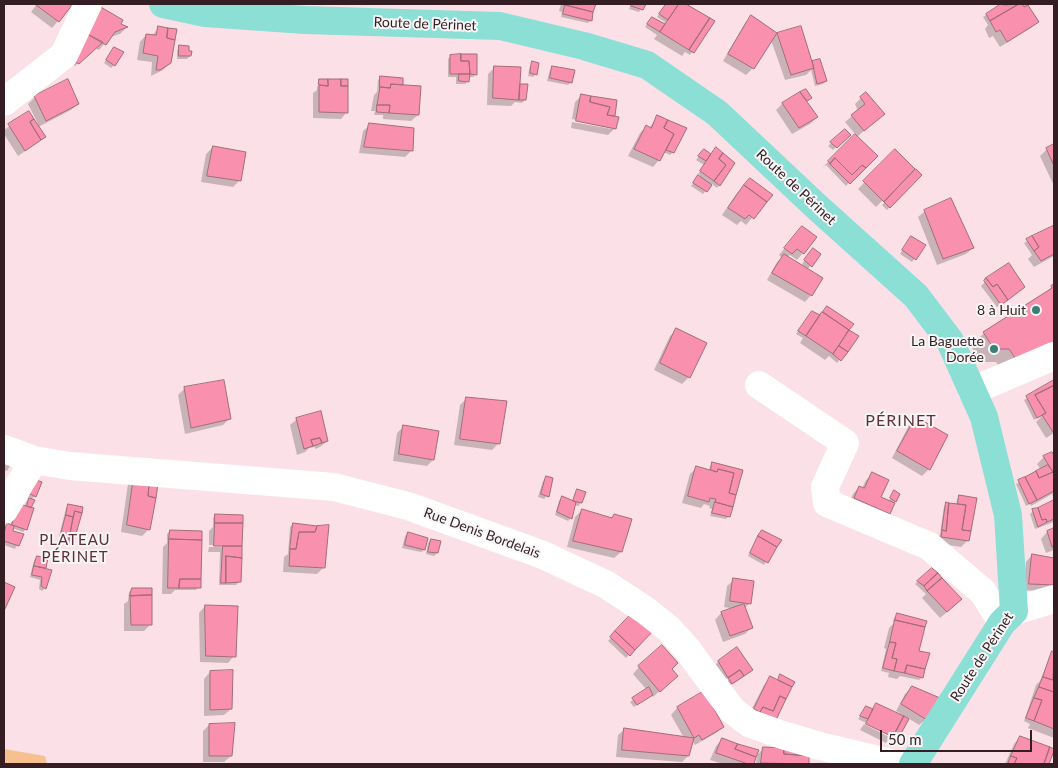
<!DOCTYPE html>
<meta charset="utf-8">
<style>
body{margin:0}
#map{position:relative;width:1058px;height:768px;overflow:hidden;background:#fbe1e7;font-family:Lato,sans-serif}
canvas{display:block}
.frame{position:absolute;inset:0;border:5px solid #341e24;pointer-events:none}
.scale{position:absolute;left:880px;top:730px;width:152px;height:22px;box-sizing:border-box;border:2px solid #341e24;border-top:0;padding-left:6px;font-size:15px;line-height:18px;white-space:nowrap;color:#341e24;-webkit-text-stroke:4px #f6f6f6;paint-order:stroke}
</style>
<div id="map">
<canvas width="1058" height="768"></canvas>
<div class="frame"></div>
<div class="scale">50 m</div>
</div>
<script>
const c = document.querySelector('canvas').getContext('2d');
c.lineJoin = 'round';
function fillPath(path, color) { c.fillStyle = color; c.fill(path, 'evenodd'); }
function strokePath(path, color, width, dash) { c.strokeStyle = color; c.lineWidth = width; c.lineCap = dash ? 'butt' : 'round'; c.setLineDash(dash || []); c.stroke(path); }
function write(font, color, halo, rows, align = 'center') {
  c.font = font + ' Lato,sans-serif'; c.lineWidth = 4; c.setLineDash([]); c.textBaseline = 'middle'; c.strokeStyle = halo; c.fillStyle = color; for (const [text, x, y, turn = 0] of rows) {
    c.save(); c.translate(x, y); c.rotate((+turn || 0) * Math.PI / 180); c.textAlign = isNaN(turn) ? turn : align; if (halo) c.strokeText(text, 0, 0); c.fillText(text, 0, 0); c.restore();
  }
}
fillPath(new Path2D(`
 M4 749 45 756 47 764H4Z`), '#f7c08f');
fillPath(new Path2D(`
 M37 4H72L52 28 31 12Z
 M561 4H594L591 20 588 23 561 17 562 12 559 11Z
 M631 4H644L639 12 629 9Z
 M666 4H673L677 6 680 4H684L714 21 690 55 685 52 682 56 654 39 657 35 645 27 649 21 664 25 665 22 657 17Z
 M1003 4 1004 7 1009 4H1026L1037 22 1031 28 1000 47 993 36 989 38 985 29 988 25 983 17Z
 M751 17 777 34 800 27 811 62 819 60 826 81 823 84 815 86 811 70 806 75 785 80 771 40 753 68 746 75 723 61 745 23Z
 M120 24 126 28 120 34 110 37 99 50 95 48 75 66 68 62Z
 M159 27 170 63 163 70 151 76 152 62 137 60 140 42 146 35 152 36Z
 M180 47 190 56 187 59H177V50Z
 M111 52 114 65 111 68 104 63Z
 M451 56 476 74 473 77H468V81L465 84H456V77H448V59Z
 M533 63 536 74 533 77 528 76 530 66Z
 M495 67 519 85H526L525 100 522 103 515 102 511 106 487 105 488 74Z
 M553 67 571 82 568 85 547 81 550 70Z
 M381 77 401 86 418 115 411 121 383 119V115H374L375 111H371L374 95 377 92 378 80Z
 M320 80H326V82L328 80H347V112L341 119 313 118V93L317 90V86L321 87 324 84H317Z
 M806 90 807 101 806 102 817 117 810 124 792 134 776 110 782 104Z
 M582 95 613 116 612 117 615 128 608 135 571 128 572 122 612 129V127L572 119 575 102Z
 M35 97 78 104 71 110 38 127 37 143 18 156 4 134V130L28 113 37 124H38L28 104Z
 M861 98 883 114 857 137 858 173 846 186 826 165 822 168 856 135 845 122 858 111 855 104Z
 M658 117 685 129 673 152 670 155 663 152 659 160 653 167 628 156 640 133 646 127 649 128Z
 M370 125 411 151 405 157 359 153 363 131Z
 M845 130 849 135 833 150 828 146Z
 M1054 146V186L1040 156 1047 149Z
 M213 147 240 180 233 187 201 182 206 154Z
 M704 150 711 155 719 185 717 188 712 184 703 194 691 186 700 175 698 174 704 165 696 160Z
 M895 151 914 169 876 207 858 189Z
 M916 171 920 175 887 210 882 205Z
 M750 180 764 204 746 225 741 221 737 225 722 215 737 193Z
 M925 211 973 248 966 254 937 265 918 217Z
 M1052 228 1054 232V256L1034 267 1028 259 1032 255 1024 243Z
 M796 234 803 253 797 260 790 255 787 258 805 269 806 268 802 264 811 252 820 255 807 270 811 295 805 302 767 280 777 262 782 258 779 255Z
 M909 240 924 245 912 262 900 254Z
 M987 280 1023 287 1003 303 1004 304 997 307 981 286Z
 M1054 285V358L1005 376 996 362H981L971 346 984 333 1042 296Z
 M824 311 852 325 848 331 857 337 837 363 829 356 825 360 800 343 803 338 796 334 812 312 819 316Z
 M676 330 689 377 682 384 654 370 670 336Z
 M223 381 229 419 223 425 185 434 178 395 184 389Z
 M1054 382V433L1046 438 1036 422 1042 416 1034 420 1024 400Z
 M467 398 498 444 492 450 454 445 460 405Z
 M297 419 327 441 320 447 315 449V447L310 448V447L305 452 297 455 290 425Z
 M916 419 929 469 922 476 892 458 909 425Z
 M403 427 433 460 427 466 393 461 397 433Z
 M1051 454 1054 459V498L1052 494 1031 506 1030 504 1026 506 1016 484 1041 470 1037 464 1044 457Z
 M5 462 11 464 7 471 4 470V464Z
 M713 463 741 471 729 516 726 519 710 516 712 509 709 508 710 506 704 504 701 508 682 503 690 474 696 468 709 471 710 466Z
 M873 473 879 498 888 502 894 492 895 501 889 514 882 520 848 505 853 494 859 487 862 488 866 480Z
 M135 477 149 529 142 536 121 532 128 484Z
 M546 478 547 496 544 499 538 497 543 481Z
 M30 484 35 496 31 500 26 529 23 532 12 528 11 531 22 535 15 549 4 545V530L7 525 10 526 16 508 25 507 26 502 31 498 26 496Z
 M578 490 584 492 581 503 578 506 574 505 571 518 568 521 555 515 559 501 562 498 572 502 575 493Z
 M960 496 976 499 968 540 961 547 935 543 936 538 940 535 944 506 947 504 956 505 957 499Z
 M1054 502V522L1035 529 1030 514 1033 511Z
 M69 505 82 508 73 540 70 544 58 541 66 508Z
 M582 510 611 519 614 515 630 520 621 552 614 558 567 547 575 517Z
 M216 515 239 582 236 585H219L220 552H208L209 547H223L226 545H209V531L213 527V518Z
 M293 524 324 567 317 574 283 572 284 557 288 554 290 527Z
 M1054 529V550L1046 553 1041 539 1047 532Z
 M170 531 199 587 196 590H175L171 594H162L163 547 167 543V534Z
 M408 533 424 550 421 552 402 548 405 536Z
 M759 534 780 540 764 565 748 556Z
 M431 540 437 553 434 556 426 554 428 543Z
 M1032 555 1054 560V590L1051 592 1023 590 1026 562Z
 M37 557 47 559 44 570 45 588 42 591 39 589 40 580 30 577 34 560Z
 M932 569 954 606 940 618 922 598 926 594 915 584Z
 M734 580 750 603 745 608 752 627 745 634 723 642 715 620 721 613 735 609 724 607 727 586Z
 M132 589 151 624 144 631H124V604L128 601 129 592Z
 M205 606 234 656 228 663 200 662 199 613Z
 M634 613 652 630 626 658 608 641Z
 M897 615 918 652 922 677 919 680 900 676 897 679 888 677 889 673 881 671 886 649 884 648 889 628 895 622H893L894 618Z
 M1053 653H1054V738L1028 728 1030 724 1024 721 1036 685 1040 681 1050 656Z
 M718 662 751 670 745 676 729 686 726 682 730 679V675L721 684 712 668Z
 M639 667 671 669 670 682 653 697 652 695 634 707 630 702 647 690 633 674Z
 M210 672 231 709 224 715 204 716V679Z
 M781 676 772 722 748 716 764 685 771 678 777 681Z
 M912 688 926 719 919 725 908 718 896 739 894 742 889 739 886 743 860 730 864 724 891 738V735L858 719 866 707 871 710 877 705 903 717V715L896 711 905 694Z
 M703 693 723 727 716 733 695 745 692 740 688 756 682 762 616 757 618 735 625 729 684 738 671 715 677 708Z
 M209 725 231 756 224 762H203V731Z
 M1020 737 1053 750 1048 764H1005L1014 744Z
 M723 739 756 754 752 764H723L710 760 716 746Z
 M764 748 809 751 807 764H756L757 755Z`), '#0003');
const building = new Path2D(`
 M38 4H73L59 22 36 5Z
 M566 4H596L593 12 565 5Z
 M632 4H646L643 10 631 6Z
 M666 4H676L678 5 668 20 659 14Z
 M679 4H686L710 18 689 50 660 32Z
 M1001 4 1004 5 1019 4 990 21 986 14Z
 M1019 4H1022L1024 7 1028 5 1039 22 1007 42 1000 30 996 32 990 21Z
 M565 5 593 12 592 21 563 14Z
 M99 6 123 20 121 24 128 27 115 32 106 45 85 33Z
 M751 15 777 33 754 69 728 54Z
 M652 17 665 24 660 32 647 24Z
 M710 18 715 21 694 53 689 50Z
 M158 26 168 28 167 38 175 40 171 63 160 70H156L158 56 143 53 146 34 156 35Z
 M801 26 814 68 791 75 777 33Z
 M168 28 177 29 175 40 167 38Z
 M85 33 103 42 79 64 70 59Z
 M179 45 189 46V51H192L191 56H179Z
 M114 47 124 52 115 66 106 60Z
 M461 54H477V75L470 74 469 61H461Z
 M461 54V61H469L470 74H450V55Z
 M820 59 827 81 817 84 812 61Z
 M532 61 539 63 537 75 530 73Z
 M494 66 521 67 519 100 493 98Z
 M552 66 575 70 572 83 550 78Z
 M459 74H470L469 82 459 81Z
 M380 76 403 78V85L391 84 390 88 380 87Z
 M68 79 79 104 46 121 34 96Z
 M319 79H328V86L319 85Z
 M328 79H341V86H348V113L319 112V85L328 86Z
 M341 79H348V86H341Z
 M391 84 421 86 419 115 389 113 390 105H377L380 87 390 88Z
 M520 84H528L526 100H519Z
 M806 89 812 98 807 101 800 92Z
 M800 92 818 117 799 128 782 103Z
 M866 92 885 114 864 131 851 115 865 104 860 97Z
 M581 94 591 96 590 102 610 107 607 115 619 117 616 129 576 121Z
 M591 96 617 100 615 116 607 115 610 107 590 102Z
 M377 105H390L389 113 377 112Z
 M29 111 34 119 30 122 41 140 25 151 8 124Z
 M657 115 668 120 664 128 674 134 660 161 634 149 646 125 651 128Z
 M34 119 46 137 41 140 30 122Z
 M668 120 687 128 674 153 666 150 674 134 664 128Z
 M369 123 414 128 413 151 364 147Z
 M845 129 851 135 837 148 830 142Z
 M855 134 878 156 866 168 862 165 852 175 835 158 830 164 828 161Z
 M1054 144V166L1046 148Z
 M213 146 246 152 241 181 207 176Z
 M716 147 723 153 719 159 726 165 714 181 700 171Z
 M704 149 711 154 706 161 698 156Z
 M895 149 915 169 884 202 863 181Z
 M723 153 735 163 720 186 714 181 726 165 719 159Z
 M835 158 852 175 862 165 866 168 850 184 830 164Z
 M916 169 922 175 890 208 884 202Z
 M698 175 712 185 707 192 693 183Z
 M750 178 773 195 767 202 744 185Z
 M744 185 767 202 754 219 749 215 745 219 728 208Z
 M951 198 974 248 943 259 924 210Z
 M802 226 817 237 804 254 797 249 792 254 784 248Z
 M1053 226 1054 229V254L1041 261 1034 251 1039 247 1032 236Z
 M911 236 926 245 916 260 902 250Z
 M1032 236 1039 247 1034 251 1026 239Z
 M813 248 821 254 812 267 804 260Z
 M784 254 823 278 812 296 772 273Z
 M1009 263 1025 287 1008 300 997 284 993 287 986 278Z
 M986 278 993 287 997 284 1008 300 1001 305 984 281Z
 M1054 284V355L1019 364 1009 349H994L983 332 1052 288 1051 286Z
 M827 306 854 324 849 330 823 312Z
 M812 311 820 315 806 336 798 331Z
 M822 312 849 330 833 354 806 336Z
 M676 328 707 343 690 378 660 363Z
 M849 330 859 336 848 352 839 346Z
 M839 346 848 352 841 361 833 354Z
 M224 380 231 419 191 428 184 387Z
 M1054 380V389L1053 386 1035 395 1046 413 1037 418 1026 396Z
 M1053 386 1054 389V432H1053L1042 415 1046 413 1035 395Z
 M466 397 507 401 500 444 460 439Z
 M321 411 328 441 322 443 320 438 311 440 313 446 304 449 296 418Z
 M916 417 948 435 930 470 897 451Z
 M403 425 439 431 434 460 399 454Z
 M320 438 322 443 313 446 311 440Z
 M1052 452 1054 456V491L1037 500 1025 477 1036 471 1039 478 1053 472 1043 456Z
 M712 462 743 470 736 495 729 493 734 473 718 469 717 472 711 470Z
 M1048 465 1053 472 1039 478 1036 471Z
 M696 466 717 472 718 469 734 473 729 493 736 495 733 507 715 502 716 499 710 498 709 502 688 496Z
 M872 472 889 480 881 497 895 503 890 514 854 498 859 486 864 488Z
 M134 476 149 485 148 496 156 498 150 530 127 525Z
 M546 476 553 478 549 497 541 494Z
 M159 477 156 498 148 496 149 485Z
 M1025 477 1037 500 1029 504 1018 480Z
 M33 479 42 482 36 497 28 493Z
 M577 489 586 492 582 503 573 501Z
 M894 490 900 494 896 502 890 498Z
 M959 495 977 498 971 531 962 530 966 505 958 504Z
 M562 496 576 502 572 519 557 512Z
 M29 498 35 500 31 508 27 506Z
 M1054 500V519L1047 522 1046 519 1042 520 1038 508Z
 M715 502 733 507 730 517 712 513Z
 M946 502 949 503 946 531 942 530Z
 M949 503 966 505 962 530 971 531 969 541 941 537 942 530 946 531Z
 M19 504 34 508 27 530 12 525Z
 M68 504 83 507 82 513 75 511 73 517 66 515Z
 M1038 508 1042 520 1046 519 1047 522 1038 527 1032 509Z
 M582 509 612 518 614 514 632 519 622 552 573 541Z
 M75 511 82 513 74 541 69 540Z
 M215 514 243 515V523H215Z
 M66 515 73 517 69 540 60 538Z
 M7 523 14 526 13 531 24 534 19 546 4 541V534Z
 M215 523H243L242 546H214Z
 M293 523 317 526 315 532H299L296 549H290Z
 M329 525 325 568 289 566 290 549H296L299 532H315L317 526Z
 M1054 528V547H1052L1047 531Z
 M170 530 202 531V540L169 539Z
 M762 530 782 540 777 547 758 536Z
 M408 532 428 538 425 550 405 545Z
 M758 536 777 547 768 563 750 553Z
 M169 539 202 540 201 579H180L179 588H168Z
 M431 539 441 541 438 553 428 552Z
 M223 546H242V558L226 556V583H221Z
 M1032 554 1054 558V585L1029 584Z
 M37 556 48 558 46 568 34 566Z
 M226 556 242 558 241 582 226 583Z
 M34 566 52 570 46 589 41 586 42 577 32 575Z
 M932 568 938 573 924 586 917 581Z
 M938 573 942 578 927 591 924 586Z
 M733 578 754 581 751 604 730 601Z
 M942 578 962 599 947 612 927 591Z
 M180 579H201V588H179Z
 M4 582 15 587 4 611Z
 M132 588H152V595L130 596Z
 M152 595V625H131L130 596Z
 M744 604 753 628 730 636 721 612Z
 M205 605 238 606 236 657 206 656Z
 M634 611 654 630 635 650 615 631Z
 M897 613 927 621 925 627 895 620Z
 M895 620 925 627 919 651 930 653 925 669 907 665 905 673 894 671 897 659 892 658 896 643 890 642Z
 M615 631 635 650 630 656 610 637Z
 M890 642 896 643 892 658 897 659 894 671 883 668Z
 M662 645 678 663 672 669 678 676 660 692 638 666Z
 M737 647 753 670 744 676 740 670 728 678 718 661Z
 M1052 651 1054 652 1053 680 1043 677Z
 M907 665 925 669 923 678 905 673Z
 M233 670 232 709 210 710V671Z
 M740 670 744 676 732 684 728 678Z
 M780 674 795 682 792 687 778 680Z
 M770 676 792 687 786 699 780 696 773 711 763 707 760 712 754 709Z
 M1043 677 1053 680 1054 678V692L1039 687Z
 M912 686 940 698 927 720 901 704Z
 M649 687 653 695 637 705 632 698Z
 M1039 687 1054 692V729L1034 721 1042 700 1034 698Z
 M704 691 724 727 702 740 699 735 694 738 677 707Z
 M780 696 786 699 776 720 760 712 763 707 773 711Z
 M1034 698 1042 700 1034 721 1026 718Z
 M876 703 904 716 893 737 866 724Z
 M866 706 873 709 868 719 860 716Z
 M904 716 909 719 898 739 893 737Z
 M235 723 232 756H209V724Z
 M624 728 694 738 689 756 622 750Z
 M1020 736 1050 747 1044 764H1014L1017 758 1011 756Z
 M722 738 738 744 735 749 756 757 754 764H748L716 753Z
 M738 744 759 750 756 757 735 749Z
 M763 747 784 748V754L809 756V764L761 763Z
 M1050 747 1054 749V751L1049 764H1044Z
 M784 748 809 756 784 754Z
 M1011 756 1017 758 1014 764H1008Z`);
fillPath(building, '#f990ad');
strokePath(building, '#a46c7a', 1);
strokePath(new Path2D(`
 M4 102 64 55 88 4
 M759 385 845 443 825 487 827 503 929 546 983 592 1002 623
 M972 391 1054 356
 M4 449 34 460 70 466 334 487 408 506 543 555 607 585 645 610 669 629 687 649 732 710 749 723 779 734 820 746 896 764
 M4 510 34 460
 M1014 611 1054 599`), '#fff', 28);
strokePath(new Path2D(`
 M163 4 205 13 305 20 500 26 584 46 647 65 717 113 817 207 916 296 950 341 984 417 1008 515 1014 611 1002 623 913 764`), '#8cdfd4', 28);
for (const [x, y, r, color] of [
 [1036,310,5,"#397f75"],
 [994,349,5,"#397f75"]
]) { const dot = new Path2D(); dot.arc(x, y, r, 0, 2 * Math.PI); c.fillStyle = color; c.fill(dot); strokePath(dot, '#f6f6f6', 2); }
write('14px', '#341e24', '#f6f6f6', [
 ["Route de Périnet",425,24,2],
 ["Route de Périnet",796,187,43],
 ["Rue Denis Bordelais",482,533,20],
 ["Route de Périnet",982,657,-57]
]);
write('14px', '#341e24', '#f6f6f6', [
 ["8 à Huit",1026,310],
 ["La Baguette",984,341],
 ["Dorée",984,357]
], 'right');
c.letterSpacing = '1px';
write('15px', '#5f2e3c', '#f6f6f6', [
 ["PLATEAU",75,540],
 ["PÉRINET",75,557]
]);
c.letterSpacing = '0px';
c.letterSpacing = '1px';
write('16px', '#5f2e3c', '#f6f6f6', [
 ["PÉRINET",901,421]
]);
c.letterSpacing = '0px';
</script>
